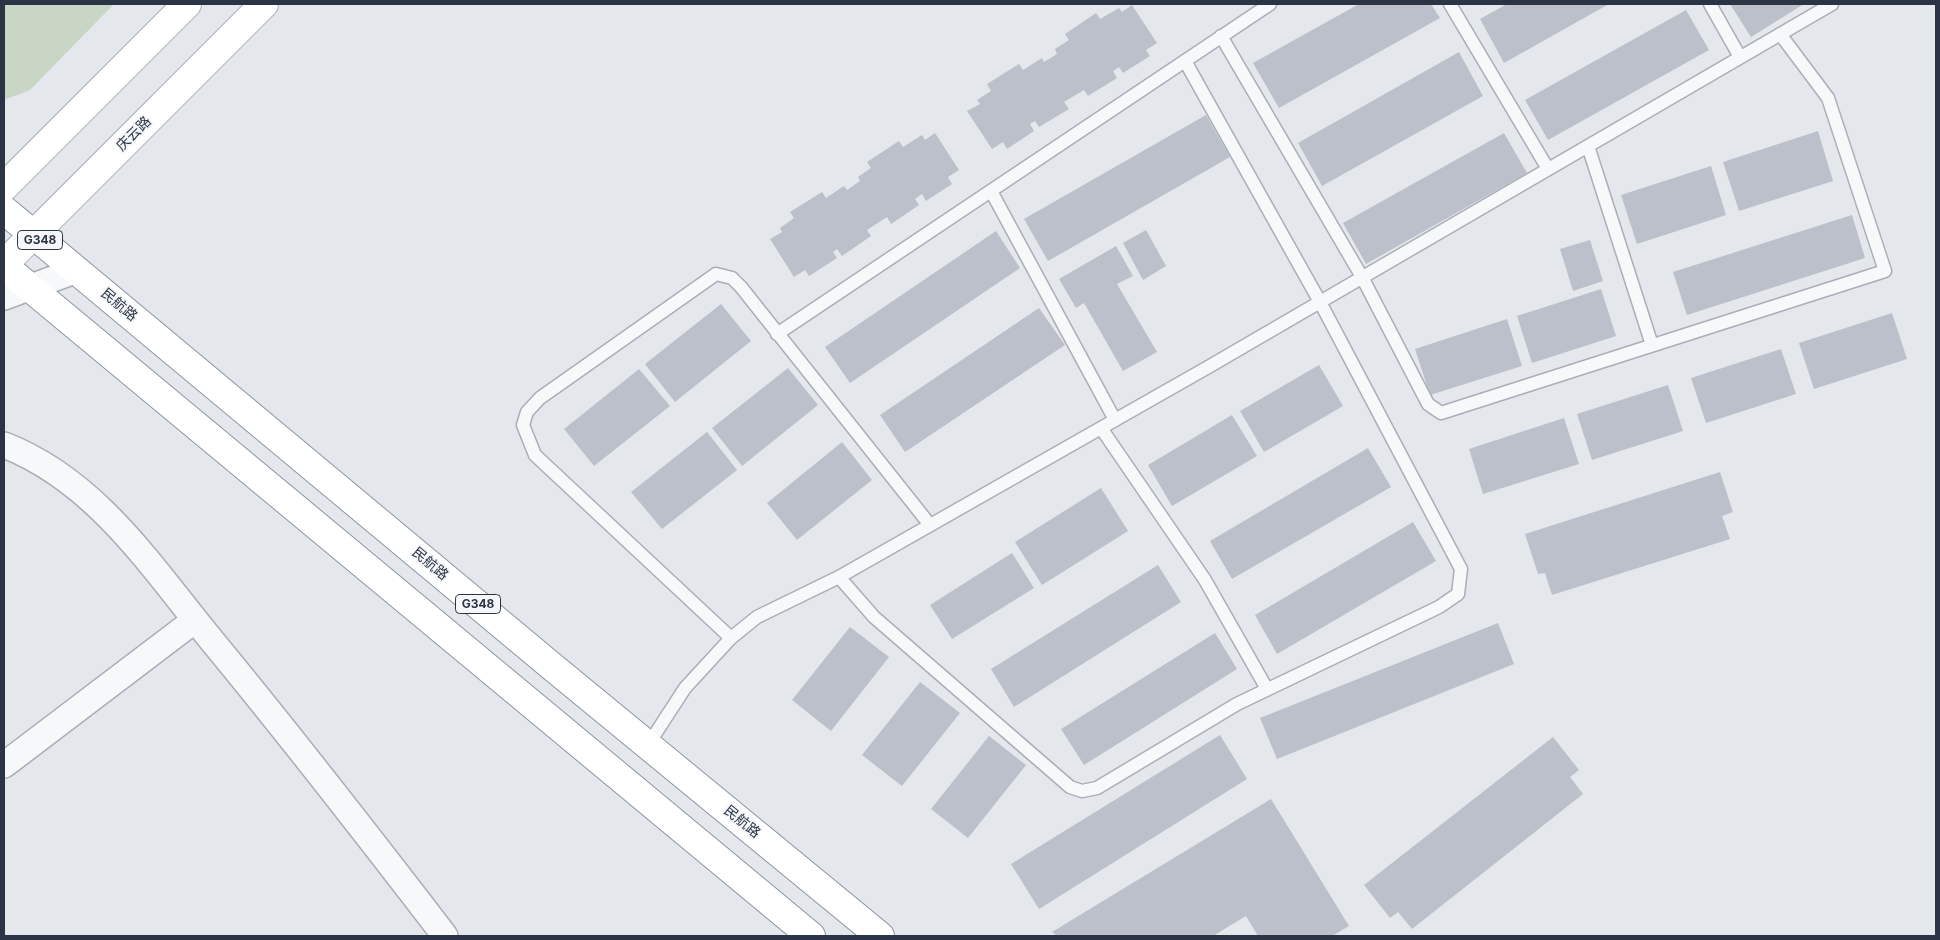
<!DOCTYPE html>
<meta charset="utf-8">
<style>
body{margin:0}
#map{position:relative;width:1940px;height:940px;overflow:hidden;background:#e4e7ec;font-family:Inter,sans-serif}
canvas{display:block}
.frame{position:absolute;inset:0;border:5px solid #2b3445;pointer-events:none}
</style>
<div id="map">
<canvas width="1940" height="940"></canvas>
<div class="frame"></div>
</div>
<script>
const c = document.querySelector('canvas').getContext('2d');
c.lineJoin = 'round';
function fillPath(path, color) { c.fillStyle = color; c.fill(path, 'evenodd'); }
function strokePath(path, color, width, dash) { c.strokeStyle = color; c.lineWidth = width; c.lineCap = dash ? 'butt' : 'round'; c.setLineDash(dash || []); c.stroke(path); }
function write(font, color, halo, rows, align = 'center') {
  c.font = font + ' Inter,"Noto Sans SC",sans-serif'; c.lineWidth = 4; c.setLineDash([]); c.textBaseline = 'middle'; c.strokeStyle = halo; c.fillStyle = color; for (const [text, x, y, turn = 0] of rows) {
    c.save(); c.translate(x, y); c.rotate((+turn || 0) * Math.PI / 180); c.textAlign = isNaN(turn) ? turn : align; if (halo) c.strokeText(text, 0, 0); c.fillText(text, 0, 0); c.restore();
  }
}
fillPath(new Path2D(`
 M4 4H111L113 5 30 90 4 100Z`), '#c9d6c5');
fillPath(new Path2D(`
 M1359 4H1431L1440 18 1279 108 1253 63Z
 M1507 4H1609L1504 63 1480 19Z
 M1730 4H1804L1751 37Z
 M1132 5 1157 43 1146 50 1150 56 1123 73 1119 67 1113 71 1117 78 1088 96 1084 90 1064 102 1069 109 1039 127 1035 121 1030 124 1034 131 1007 149 1003 142 992 149 967 111 980 104 977 100 991 91 987 84 1019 64 1023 70 1042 58 1044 62 1057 54 1055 49 1069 40 1065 34 1096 13 1100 19 1119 8 1122 12Z
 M1686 10 1709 50 1548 140 1525 100Z
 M1459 52 1483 96 1322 186 1298 143Z
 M1206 115 1230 157 1048 261 1024 219Z
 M1818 131 1833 181 1739 211 1723 162Z
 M935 133 959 170 948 177 952 184 926 201 922 194 915 199 919 205 891 224 887 217 867 230 871 236 842 256 837 249 833 252 837 258 809 276 805 270 794 277 770 239 782 232 780 228 794 218 790 212 822 192 826 198 844 186 847 190 860 181 858 177 871 168 867 162 899 141 903 147 922 135 925 140Z
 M1504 133 1527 173 1366 264 1343 223Z
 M1711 166 1726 215 1637 244 1621 195Z
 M1852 215 1865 258 1687 315 1673 272Z
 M1146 230 1166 266 1143 280 1123 243Z
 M996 231 1020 268 850 383 825 347Z
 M1590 240 1603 281 1573 291 1560 249Z
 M1116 246 1133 276 1117 284 1157 352 1123 371 1084 303 1076 308 1059 279Z
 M1601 289 1616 336 1532 363 1517 316Z
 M721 304 751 341 675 402 645 364Z
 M1039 308 1065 345 905 452 880 415Z
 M1892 313 1907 359 1814 389 1799 343Z
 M1507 319 1522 366 1430 395 1415 349Z
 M1781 349 1796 394 1706 423 1691 378Z
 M1319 365 1343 406 1264 452 1240 411Z
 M788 368 818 405 742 466 712 428Z
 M639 369 670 406 594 466 564 429Z
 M1668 385 1683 431 1592 460 1577 414Z
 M1232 415 1257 456 1172 506 1148 465Z
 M1564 418 1579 464 1483 494 1469 449Z
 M707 432 737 470 662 529 631 492Z
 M842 442 872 480 797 540 767 503Z
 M1368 448 1391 487 1232 579 1210 541Z
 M1720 472 1733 512 1722 516 1730 539 1552 595 1545 573 1538 574 1525 534Z
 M1101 488 1128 531 1042 585 1015 542Z
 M1413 522 1436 561 1277 654 1255 615Z
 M1012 553 1034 588 952 639 930 605Z
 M1158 565 1181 602 1014 707 991 669Z
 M1498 623 1514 664 1277 759 1260 718Z
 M850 627 889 657 831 731 792 700Z
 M1215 633 1237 669 1084 765 1061 729Z
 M920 682 960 713 902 786 862 755Z
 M1220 735 1247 779 1039 909 1011 864Z
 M989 736 1026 765 968 838 931 809Z
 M1553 737 1579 770 1570 777 1583 794 1412 929 1398 912 1390 918 1364 885Z
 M1271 799 1349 926 1332 936H1258L1246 916 1213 936H1057L1052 932Z`), '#bbc0ca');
const lane = new Path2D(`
 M1450 4 1548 169
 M1710 4 1740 57
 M1221 36 1362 277 1428 404 1441 413 1885 271 1828 98 1780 34
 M1588 146 1652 345
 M991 191 1115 420
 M777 334 1270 4
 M1101 428 1205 580 1267 689
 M839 577 874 617 1070 787 1082 791 1097 788 1237 704 1439 607 1458 594 1461 569 1320 302 1185 61
 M731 638 535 455 523 425 527 412 540 398 716 274 732 278 741 287 930 525
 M648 745 685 688 731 638 757 617 839 577 1210 366 1832 4`);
const street = new Path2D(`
 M4 297 77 270
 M4 445C97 481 152 568 213 642 293 739 369 837 445 936
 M4 765 195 620`);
const secondary = new Path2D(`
 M4 187 187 4
 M4 264 264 4`);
const highway = new Path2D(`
 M4 210 555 669 880 936
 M4 266 811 936`);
strokePath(lane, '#a9aeb7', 15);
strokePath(street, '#a9aeb7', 28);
strokePath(secondary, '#a9aeb7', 30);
strokePath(highway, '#8b94a3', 30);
strokePath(lane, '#f7f8fa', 12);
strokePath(street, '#f7f8fa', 25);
strokePath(secondary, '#fff', 28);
strokePath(highway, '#fff', 28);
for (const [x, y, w] of [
 [40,240,45],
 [478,604,45]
]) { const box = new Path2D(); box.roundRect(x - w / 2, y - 9.5, w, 19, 4); c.fillStyle = '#f4f6f9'; c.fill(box); strokePath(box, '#2b3445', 1); }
write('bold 12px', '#2b3445', null, [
 ["G348",40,240],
 ["G348",478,604]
]);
write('14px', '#2b3445', '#f4f6f9', [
 ["庆云路",134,134,-45],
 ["民航路",119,305,40],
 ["民航路",430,564,40],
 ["民航路",742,822,39]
]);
</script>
